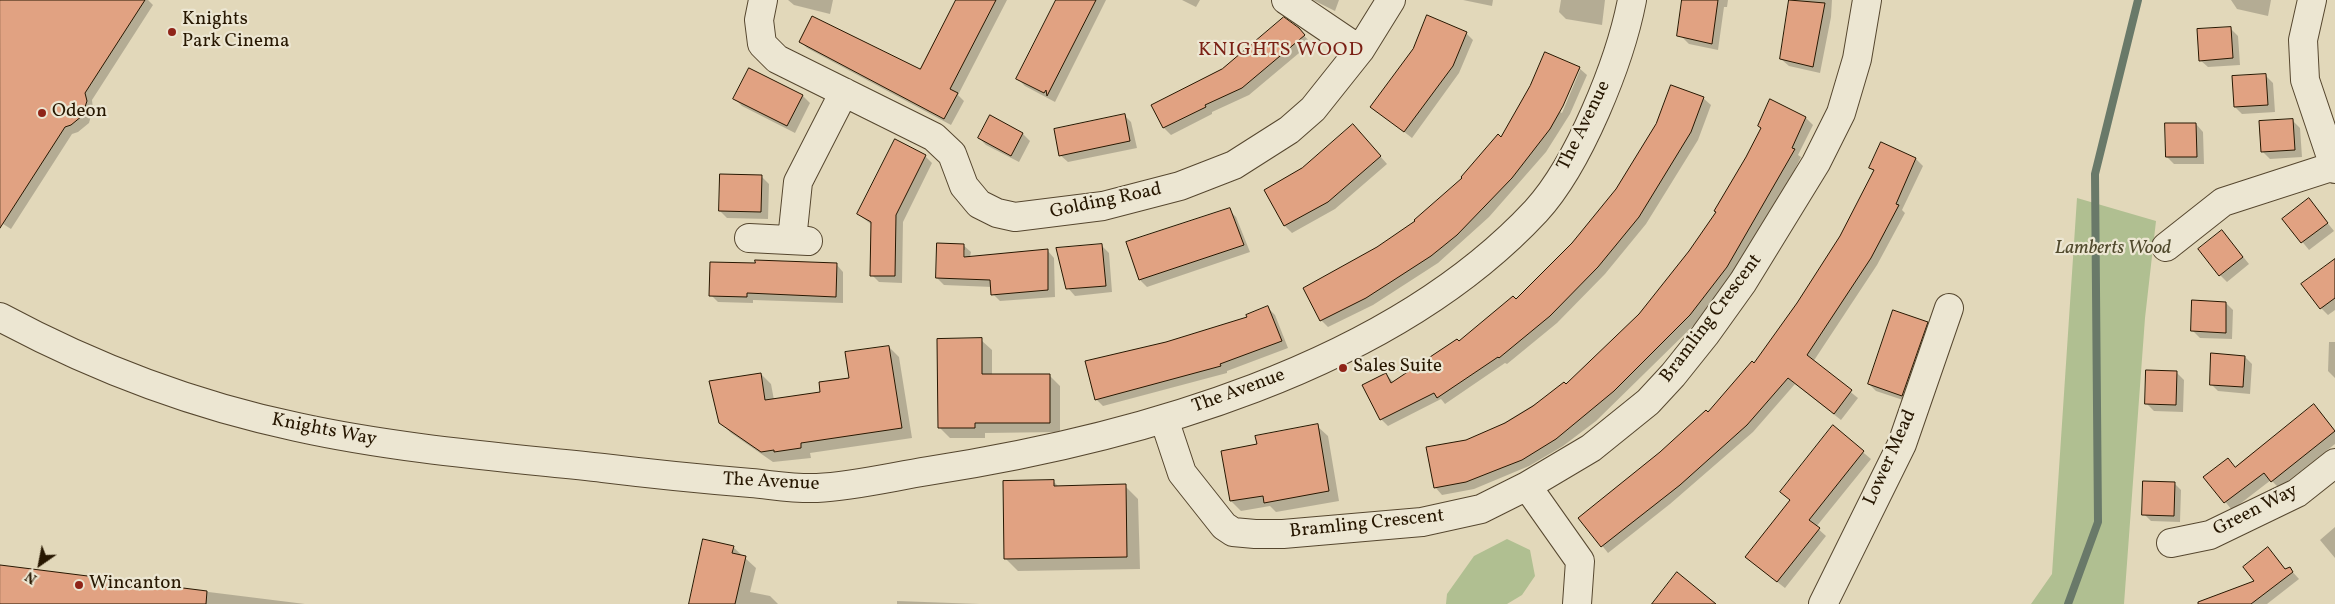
<!DOCTYPE html>
<style>
body{margin:0}
#map{position:relative;width:2335px;height:604px;overflow:hidden;background:#e2d8ba;font-family:Vollkorn,serif}
canvas{display:block}
.north{position:absolute;left:15px;top:539px;width:50px;height:50px;-webkit-text-stroke:4px #ece6d2;paint-order:stroke;rotate:213deg;font-size:14px;font-weight:700;line-height:20px;text-align:center;color:#271701}
.north::after{content:'';display:block;margin:auto;width:18px;height:22px;background:#271701;clip-path:polygon(50% 0,100% 100%,50% 72%,0 100%)}
</style>
<div id="map">
<canvas width="2335" height="604"></canvas>
<div class="north">N</div>
</div>
<script>
const c = document.querySelector('canvas').getContext('2d');
c.lineJoin = 'round';
function fillPath(path, color) { c.fillStyle = color; c.fill(path, 'evenodd'); }
function strokePath(path, color, width, dash) { c.strokeStyle = color; c.lineWidth = width; c.lineCap = dash ? 'butt' : 'round'; c.setLineDash(dash || []); c.stroke(path); }
function write(font, color, halo, rows, align = 'center') {
  c.font = font + ' Vollkorn,serif'; c.lineWidth = 4.5; c.setLineDash([]); c.textBaseline = 'middle'; c.strokeStyle = halo; c.fillStyle = color; for (const [text, x, y, turn = 0] of rows) {
    c.save(); c.translate(x, y); c.rotate((+turn || 0) * Math.PI / 180); c.textAlign = isNaN(turn) ? turn : align; if (halo) c.strokeText(text, 0, 0); c.fillText(text, 0, 0); c.restore();
  }
}
fillPath(new Path2D(`
 M2077 198 2156 221 2145 318 2124 604H2031L2052 574Z
 M1507 539 1530 550 1535 576 1522 595 1507 604H1446L1447 594 1474 556Z`), '#b0bf91');
fillPath(new Path2D(`
 M0 0H148L153 5 92 100 93 109 89 123 78 132 72 134 11 229 0 222Z
 M788 0H833L830 14 794 5Z
 M957 0H1007L958 95 964 101 951 125 807 48 800 41 920 71Z
 M1058 0H1106L1055 102 1025 86 1018 79Z
 M1182 0H1200L1196 7Z
 M1313 0H1339L1335 11Z
 M1463 0H1493L1492 6Z
 M1561 0H1605L1602 25 1566 19 1559 12Z
 M1686 0H1728L1727 7H1724L1718 50 1689 44 1682 37Z
 M1790 0H1832L1831 17 1820 73 1789 66 1781 59Z
 M2231 0H2271L2268 16 2237 9Z
 M1298 29 1311 43 1249 95 1212 112V114L1171 135 1164 128 1153 105Z
 M2231 29 2238 36 2240 65 2208 67 2200 60Z
 M1466 33 1473 40 1459 73 1412 138 1372 107Z
 M1546 54 1579 68 1587 75 1570 114 1546 152 1489 217 1438 263 1373 305 1328 327 1321 320 1305 288 1378 248 1417 221 1464 178 1502 139 1531 87ZM1578 70H1580L1562 113 1560 112Z
 M750 69 803 96 810 103 795 133 742 106 735 99Z
 M2266 76 2273 83 2275 112 2242 114 2235 107Z
 M1703 98 1711 105 1698 140 1646 224 1605 274 1557 323 1507 364 1505 363 1445 404 1441 399 1388 426 1381 419 1386 374 1394 383 1459 342 1516 301 1573 244Z
 M1124 115 1131 122 1137 148 1068 162 1060 155Z
 M990 117 1023 134 1030 141 1019 162 986 145 979 138Z
 M1806 118 1813 125 1798 155 1801 157 1791 177 1751 246 1715 301 1697 322 1596 421 1563 446 1529 466 1474 489 1442 495 1435 487 1466 441 1489 432 1566 385 1640 315Z
 M2293 121 2300 128 2302 157 2270 159 2263 152Z
 M2196 124 2203 132 2204 164H2174L2167 157Z
 M1360 133 1387 164 1335 209 1292 233 1285 226 1265 190Z
 M896 141 925 156 932 163 903 222 902 283 879 282 872 275V225L858 214Z
 M1881 144 1916 159 1923 166 1902 210 1905 213 1877 265 1813 362 1858 398 1841 420 1795 384 1753 432 1670 504 1608 553 1580 518 1708 414 1754 365 1798 304 1841 237 1875 172 1870 168Z
 M762 177 769 184 768 219 727 218 720 211Z
 M2309 200 2334 231 2309 250 2284 219Z
 M1229 210 1236 217 1250 252 1147 287 1140 280 1127 243Z
 M2222 231 2249 264 2227 282 2220 275Z
 M963 245 971 252 970 257 1047 250 1054 258 1055 297 1000 301 993 294 992 287 944 285 937 278ZM962 250H965V263Z
 M1102 246 1109 253 1112 292 1075 296 1068 288Z
 M836 264 843 272V303L753 300V303L718 302 711 295Z
 M2335 272V310L2328 315 2321 308Z
 M2226 303 2233 310 2232 339 2200 338 2193 331Z
 M1268 308 1275 315 1288 348 1227 371V373L1103 406 1096 399 1166 343 1249 317Z
 M1927 323 1934 330 1909 402 1876 391 1869 384Z
 M981 340 992 350V375H1049L1060 386V432L985 433V438H950L940 428Z
 M2329 342H2335V378L2328 371Z
 M889 347 899 357 912 438 810 453 811 458 773 462 731 433 720 422 761 374 771 384 774 400 822 393 850 379Z
 M2245 357 2252 364 2250 394 2218 391 2211 384Z
 M2177 373 2184 380 2183 412 2154 411 2147 404Z
 M2321 413 2335 431V444L2279 488 2271 480 2232 510 2205 477 2236 468Z
 M1317 426 1328 436 1339 501 1276 512 1270 506 1241 511 1231 501 1258 445Z
 M1833 427 1871 459 1816 527 1826 536 1785 588 1754 564 1791 501 1782 492Z
 M1053 481 1059 487 1125 486 1138 499 1140 569 1018 571 1005 558Z
 M2174 483 2181 490 2180 522 2151 521 2144 514Z
 M2335 527V558L2320 540Z
 M733 547 756 568 750 592 770 596 778 604H690Z
 M2275 556 2286 570 2290 569 2299 579 2267 604H2205L2257 581Z
 M0 566 305 604H0Z
 M897 601 980 604H897Z`), '#0003');
strokePath(new Path2D(`
 M2068 604 2098 522 2095 174 2138 0`), '#697969', 8);
const building = new Path2D(`
 M0 0H145L85 93 87 101 82 116 71 125 65 127 0 228Z
 M956 0H996L950 89 958 93 944 119 799 42 812 16 920 69Z
 M1056 0H1096L1047 96 1046 90 1044 93 1016 79Z
 M1682 0H1718L1712 44 1677 36Z
 M1789 0 1825 3 1813 67 1780 59Z
 M1427 15 1467 32 1453 66 1404 132 1370 107 1413 49Z
 M1284 17 1299 28 1305 35 1242 88 1205 105 1206 107 1163 128 1151 105 1222 69Z
 M2231 27 2233 58 2199 61 2197 29Z
 M1545 52 1580 67 1563 106 1550 129 1512 178 1457 235 1431 256 1366 298 1320 321 1303 288 1377 247 1415 221 1414 220 1462 178 1461 177 1498 134 1501 137 1530 86Z
 M749 68 803 95 787 126 733 99Z
 M2266 74 2268 105 2234 107 2232 76Z
 M1671 85 1704 97 1691 132 1639 217 1598 267 1550 316 1499 358 1498 357 1437 398 1434 393 1380 420 1362 385 1386 373 1391 383 1457 339 1459 341 1513 296 1516 299 1572 243 1616 189 1656 124Z
 M1770 99 1806 117 1792 148 1795 149 1727 267 1690 315 1614 391 1556 439 1522 460 1504 467 1466 482 1434 488 1426 447 1466 440 1505 423 1533 406 1564 382 1566 384 1639 314 1689 251 1716 212 1714 211 1746 157 1761 128 1758 126Z
 M1125 114 1130 141 1059 156 1054 129Z
 M990 115 1023 133 1011 156 978 138Z
 M2293 119 2295 150 2261 152 2259 121Z
 M2165 123H2196L2197 157H2166Z
 M1353 124 1381 156 1328 202 1284 226 1264 190 1302 168Z
 M895 139 926 155 896 215 895 276H870L871 222 857 214Z
 M1881 142 1916 158 1896 204 1899 205 1871 258 1807 355 1852 390 1834 414 1788 378 1747 425 1680 485 1601 547 1578 518 1660 452 1706 410 1708 412 1752 361 1754 363 1797 303 1840 236 1874 170 1869 168Z
 M720 174 762 175 761 212 719 211Z
 M2309 198 2328 223 2301 243 2282 219Z
 M1230 208 1244 245 1139 280 1126 242Z
 M2222 230 2243 257 2219 276 2198 249Z
 M937 243 964 244V257L1048 249V290L991 295 990 280 936 278Z
 M1102 244 1106 286 1066 289 1056 248Z
 M2335 259V298L2320 309 2301 284Z
 M755 260 837 263 836 297 747 293V297L709 296 710 262 755 263Z
 M2192 300 2226 302V333L2191 331Z
 M1268 306 1282 341 1220 364 1221 366 1095 400 1085 361 1166 342 1247 317 1246 315Z
 M1893 310 1928 322 1902 396 1868 384Z
 M982 338V374H1050V423H975V428H938L937 339Z
 M889 346 902 428 801 443V448L774 452V450L761 452 719 423 709 381 761 373 765 400 820 392 819 382 849 378 845 352Z
 M2211 353 2245 356 2243 387 2210 385Z
 M2146 370 2177 371 2176 405 2145 404Z
 M2314 404 2335 431 2271 482 2264 473 2224 503 2203 477 2228 458 2235 467Z
 M1318 424 1329 491 1264 503 1263 496 1230 501 1221 451 1257 444 1255 436Z
 M1833 425 1864 451 1809 520 1820 528 1777 582 1745 557 1790 500 1780 492Z
 M1054 480V486L1126 484 1127 557 1004 559 1003 481Z
 M2143 481 2175 482 2174 516 2142 515Z
 M703 539 734 546 732 553 746 556 735 604H689Z
 M2268 547 2285 569 2290 567 2293 572 2251 604H2198V602L2254 581 2243 567Z
 M0 565 207 591 206 604H0Z
 M1677 572 1716 604H1652Z`);
fillPath(building, '#e1a282');
strokePath(building, '#271701', 1);
const minor = new Path2D(`
 M763 0 759 20 762 44 777 59 934 137 952 154 964 186 979 204 997 213 1015 217 1103 206 1180 186 1234 165 1289 130 1313 109 1360 50 1391 0
 M1286 0 1360 50
 M2312 0 2303 40 2305 80 2335 169
 M749 238 808 241
 M792 240 798 182 844 92
 M2166 247 2223 202 2334 166
 M0 317C93 367 193 405 297 427 397 449 501 457 603 468 652 474 702 479 751 483 773 485 795 489 817 488 854 486 891 477 928 471 1134 439 1389 369 1536 211 1579 164 1620 62 1632 0
 M1164 419 1182 473 1224 526 1233 532 1255 534H1283L1422 522 1481 509 1527 486 1591 448 1648 402 1673 375 1705 335 1743 282 1816 163 1841 113 1857 59 1867 0
 M1527 486 1580 561 1577 604
 M2171 543 2210 535 2297 493 2335 463
 M1823 604 1902 444 1949 308`);
strokePath(minor, '#56472f', 30);
strokePath(minor, '#ece6d2', 28);
for (const [x, y, r, color] of [
 [172,32,5,"#8f2418"],
 [42,113,5,"#8f2418"],
 [1343,368,5,"#8f2418"],
 [79,585,5,"#8f2418"]
]) { const dot = new Path2D(); dot.arc(x, y, r, 0, 2 * Math.PI); c.fillStyle = color; c.fill(dot); strokePath(dot, '#ece6d2', 2); }
write('19px', '#271701', '#ece6d2', [
 ["Knights",182,21],
 ["Park Cinema",182,43],
 ["Odeon",52,113],
 ["Sales Suite",1353,368],
 ["Wincanton",89,585]
], 'left');
write('19px', '#271701', '#ece6d2', [
 ["The Avenue",1585,126,-64],
 ["Golding Road",1106,202,-12],
 ["Bramling Crescent",1712,319,-53],
 ["The Avenue",1239,392,-20],
 ["Knights Way",324,431,11],
 ["Lower Mead",1891,458,-66],
 ["The Avenue",771,483,3],
 ["Green Way",2256,511,-27],
 ["Bramling Crescent",1367,525,-6]
]);
write('italic 19px', '#50492c', '#ece6d2', [
 ["Lamberts Wood",2113,250]
]);
c.letterSpacing = '1px';
write('20px', '#7a1f14', '#ece6d2', [
 ["KNIGHTS WOOD",1281,51]
]);
c.letterSpacing = '0px';
</script>
